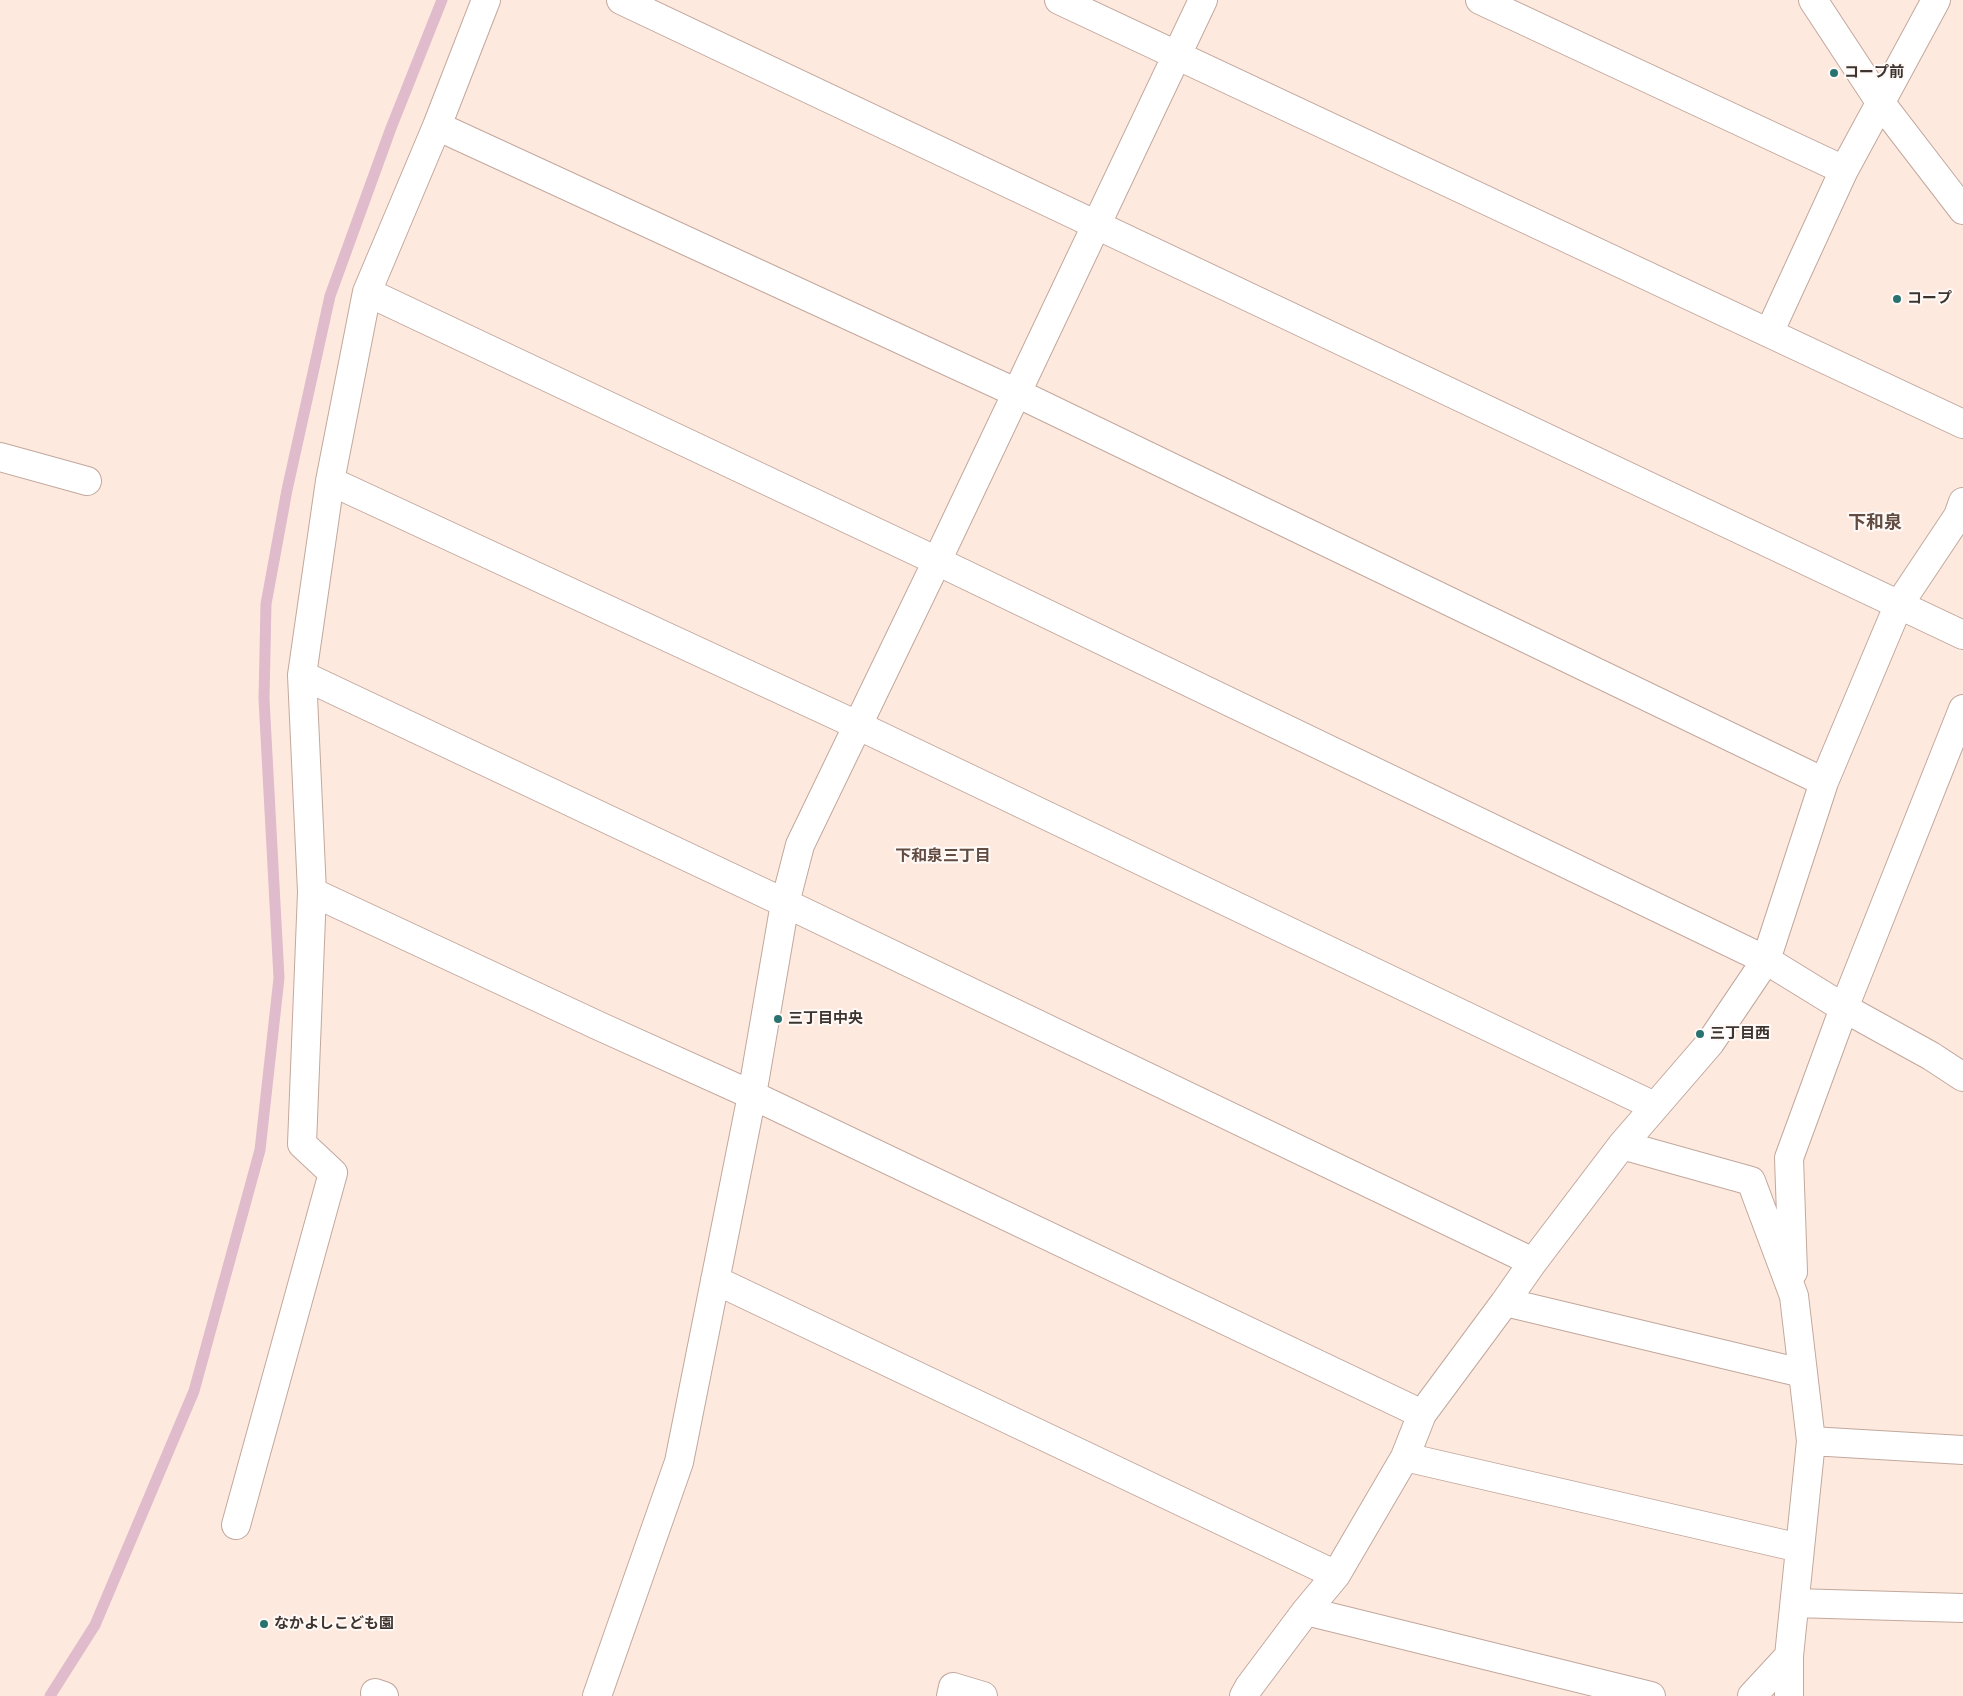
<!DOCTYPE html>
<meta charset="utf-8">
<style>
body{margin:0}
canvas{display:block;background:#fee9df}
</style>
<canvas width="1963" height="1696"></canvas>
<script>
const c = document.querySelector('canvas').getContext('2d');
c.lineJoin = 'round';
function strokePath(path, color, width, dash) { c.strokeStyle = color; c.lineWidth = width; c.lineCap = dash ? 'butt' : 'round'; c.setLineDash(dash || []); c.stroke(path); }
function write(font, color, halo, rows, align = 'center') {
  c.font = font + ' Lora,"Noto Sans JP",serif'; c.lineWidth = 4; c.setLineDash([]); c.textBaseline = 'middle'; c.strokeStyle = halo; c.fillStyle = color; for (const [text, x, y, turn = 0] of rows) {
    c.save(); c.translate(x, y); c.rotate((+turn || 0) * Math.PI / 180); c.textAlign = isNaN(turn) ? turn : align; if (halo) c.strokeText(text, 0, 0); c.fillText(text, 0, 0); c.restore();
  }
}
strokePath(new Path2D(`
 M50 1696 95 1625 194 1391 260 1150 279 978 264 699 266 604 287 490 330 296 391 128 442 0`), '#dfbbcc', 11);
const street = new Path2D(`
 M486 0 437 126 367 292 330 481 302 675 312 892 599 1026 752 1095 1422 1414
 M621 0 1963 635
 M1059 0 1963 424
 M1480 0 1844 170
 M1813 0 1880 102 1963 210
 M437 126 1017 393 1824 782
 M367 292 937 561 1766 960 1844 1008 1931 1056 1963 1077
 M1769 333 1844 170 1936 0
 M0 457 87 481
 M330 481 857 725 1654 1106
 M302 675 785 903 1533 1262
 M1622 1145 1751 1181 1794 1296 1811 1441 1789 1656V1696
 M1793 1272 1789 1158 1844 1008 1963 709
 M715 1280 1336 1575
 M1505 1302 1802 1373
 M1811 1441 1963 1450
 M1405 1457 1800 1548
 M236 1525 333 1173 302 1144 312 892
 M1795 1603 1963 1608
 M1306 1611 1651 1696
 M375 1693 384 1696
 M597 1696 679 1462 752 1095 785 903 800 845 937 561 1203 0
 M951 1696 953 1687 983 1696
 M1244 1696 1249 1687 1306 1611 1336 1575 1405 1457 1422 1414 1505 1302 1533 1262 1622 1145 1710 1043 1766 960 1824 782 1898 606 1958 516 1963 502
 M1752 1696 1789 1656`);
strokePath(street, '#c2a89d', 30);
strokePath(street, '#fff', 28);
for (const [x, y, r, color] of [
 [1834,73,5,"#28726f"],
 [1897,299,5,"#28726f"],
 [778,1019,5,"#28726f"],
 [1700,1034,5,"#28726f"],
 [264,1624,5,"#28726f"]
]) { const dot = new Path2D(); dot.arc(x, y, r, 0, 2 * Math.PI); c.fillStyle = color; c.fill(dot); strokePath(dot, '#fffaf7', 2); }
write('bold 15px', '#3e342f', '#fffaf7', [
 ["コープ前",1844,73],
 ["コープ",1907,299],
 ["三丁目中央",788,1019],
 ["三丁目西",1710,1034],
 ["なかよしこども園",274,1624]
], 'left');
write('bold 16px', '#634d43', '#fffaf7', [
 ["下和泉三丁目",943,856]
]);
write('bold 18px', '#634d43', '#fffaf7', [
 ["下和泉",1875,523]
]);
</script>
